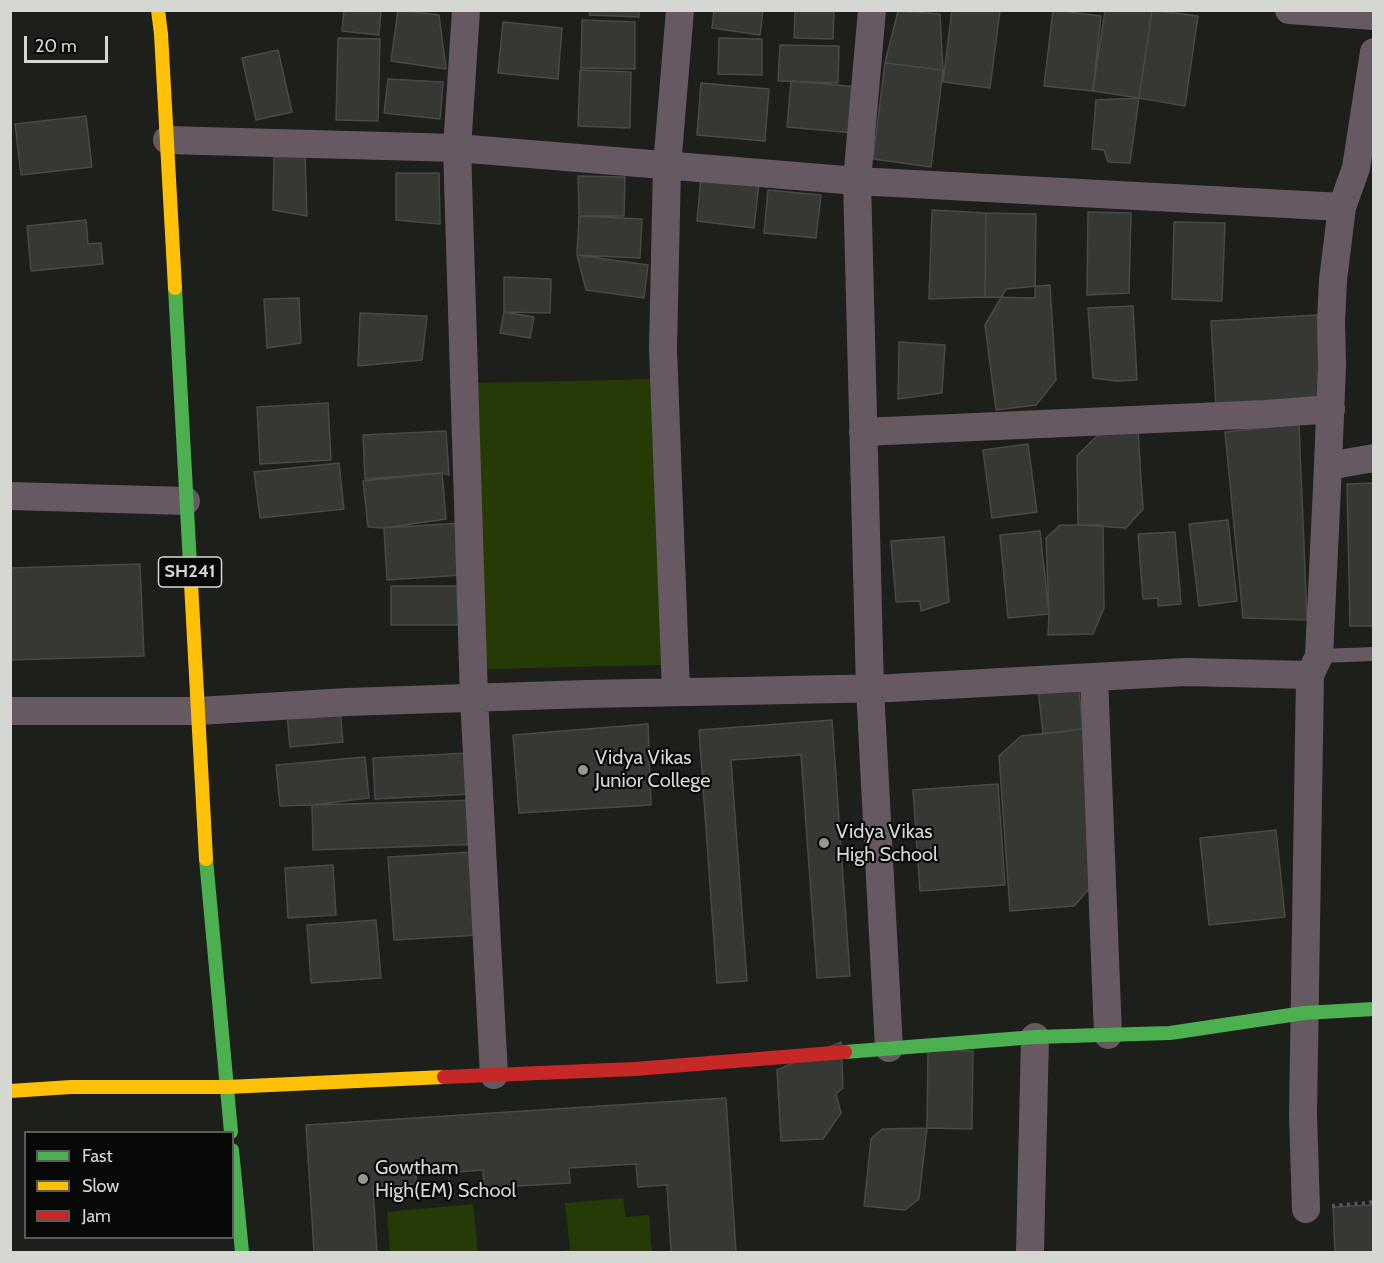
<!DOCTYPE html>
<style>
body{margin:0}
#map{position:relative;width:1384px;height:1263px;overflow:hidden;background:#1d1f1b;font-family:Cabin,sans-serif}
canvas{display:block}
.frame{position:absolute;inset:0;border:12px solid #d5d7d3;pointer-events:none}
.legend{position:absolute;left:24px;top:1131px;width:210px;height:108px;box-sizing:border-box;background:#080907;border:2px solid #5a5b59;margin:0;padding:8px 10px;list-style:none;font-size:18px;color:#d5d7d3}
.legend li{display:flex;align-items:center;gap:12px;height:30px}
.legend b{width:30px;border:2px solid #5a5b59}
.scale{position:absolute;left:24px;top:36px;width:84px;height:27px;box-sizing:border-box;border:3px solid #d5d7d3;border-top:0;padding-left:8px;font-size:18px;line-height:21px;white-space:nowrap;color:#d5d7d3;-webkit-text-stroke:4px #080907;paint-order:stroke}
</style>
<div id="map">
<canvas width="1384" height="1263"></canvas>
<div class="frame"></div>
<ul class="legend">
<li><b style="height:8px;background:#4caf50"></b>Fast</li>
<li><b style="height:8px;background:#ffc107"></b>Slow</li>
<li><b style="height:8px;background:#c62828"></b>Jam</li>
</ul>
<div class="scale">20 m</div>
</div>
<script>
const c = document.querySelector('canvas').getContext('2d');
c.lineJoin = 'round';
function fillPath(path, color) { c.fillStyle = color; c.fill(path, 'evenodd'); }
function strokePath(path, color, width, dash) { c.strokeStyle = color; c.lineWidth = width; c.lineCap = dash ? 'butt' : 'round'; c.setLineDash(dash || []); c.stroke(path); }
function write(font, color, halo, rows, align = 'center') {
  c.font = font + ' Cabin,sans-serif'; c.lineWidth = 4.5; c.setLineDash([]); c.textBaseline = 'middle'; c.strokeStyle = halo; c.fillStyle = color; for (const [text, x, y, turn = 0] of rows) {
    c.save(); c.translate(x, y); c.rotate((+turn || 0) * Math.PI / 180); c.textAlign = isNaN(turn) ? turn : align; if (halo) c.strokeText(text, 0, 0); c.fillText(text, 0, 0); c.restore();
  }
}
fillPath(new Path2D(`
 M655 379 662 665 486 669 478 383Z
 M623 1198 626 1217 649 1215 652 1252H549L570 1250 565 1203Z
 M473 1204 478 1252H390L387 1212Z`), '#263a05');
const building = new Path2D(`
 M344 10H381L379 35 342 31Z
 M398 10 439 15 446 69 391 61Z
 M590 10H639V17L589 15Z
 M714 10H763L760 35 712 28Z
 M795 10H834L833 39 794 38Z
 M952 10H1000L990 88 943 82Z
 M1053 10 1101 16 1093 91 1044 86Z
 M1105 10H1152L1139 98 1093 91Z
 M1152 10 1198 16 1185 106 1139 98Z
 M898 11 940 14 943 70 885 63Z
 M582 20 635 22V69L581 68Z
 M503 22 562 28 558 79 498 73Z
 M338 38 380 39 378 121 336 120Z
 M719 38 762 39V75L718 74Z
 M780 45 839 46 838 83 778 81Z
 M278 50 292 112 256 120 242 58Z
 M885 63 943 70 931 167 873 159Z
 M580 70 631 72 630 128 578 126Z
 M388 79 443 82 440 119 384 113Z
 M791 81 858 87 854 133 787 127Z
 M701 83 769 89 765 141 697 135Z
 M1139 98 1130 163 1108 162 1104 150 1092 149 1096 100Z
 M86 116 92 167 21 175 15 124Z
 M305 155 307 216 273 210 274 157Z
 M396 173H439L440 224 396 220Z
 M578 176 625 177 624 216H579Z
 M701 177 759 183 754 228 697 221Z
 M768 190 821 195 816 238 764 233Z
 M932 210 986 213 985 297 929 299Z
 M1088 212 1131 213 1129 293 1087 295Z
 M986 213 1036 214 1035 298 985 297Z
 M579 216 642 219 640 258 577 255Z
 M86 220 88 244 101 243 103 264 31 271 27 226Z
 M1174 222 1225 223 1222 301 1172 299Z
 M577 255 648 265 644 298 586 290Z
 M504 277 551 279 550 313 504 312Z
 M1050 285 1056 380 1036 405 996 410 985 325 1006 289Z
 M299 298 301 343 267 348 264 299Z
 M1133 306 1137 380 1116 381 1093 378 1088 308Z
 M504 312 534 317 530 338 500 333Z
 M360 313 427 316 422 360 358 366Z
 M1318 315 1323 401 1216 407 1211 321Z
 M899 342 945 345 942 393 898 399Z
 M328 403 331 460 260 464 257 407Z
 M1299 424 1307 620 1243 618 1225 432Z
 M446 431 449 475 442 473 365 479 363 435Z
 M1138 431 1143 509 1126 528 1078 525 1077 456 1100 433Z
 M1028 444 1037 512 992 518 983 450Z
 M339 463 344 509 260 518 254 472Z
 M442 473 446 519 384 528 368 527 363 481Z
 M1374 483V626H1350L1347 484Z
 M1228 520 1237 601 1199 606 1189 524Z
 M460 523 463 575 387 580 384 528Z
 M1060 525H1103L1104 608 1093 634 1048 635 1049 614 1046 538Z
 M1040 531 1049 614 1008 618 1000 535Z
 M1175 532 1181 604 1158 606V598L1143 599 1138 534Z
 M944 537 949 602 921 611 920 601 896 602 891 541Z
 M140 564 144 656 10 660V568Z
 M391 586H466V625H391Z
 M1076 666 1083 729 1043 734 1036 671Z
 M340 710 343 742 290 747 287 715Z
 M832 720 850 976 817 978 801 755 731 760 747 981 717 983 699 730Z
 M648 724 651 805 519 813 513 735Z
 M1083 729 1096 881 1074 906 1010 911 999 756 1021 736Z
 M468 753 470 794 375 799 373 758Z
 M365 757 369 798 312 805 280 806 276 765Z
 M998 784 1005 885 920 891 913 790Z
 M481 800 483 844 313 850 312 805Z
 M1276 830 1285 917 1209 925 1200 838Z
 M474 852 480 935 394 940 388 857Z
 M333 865 336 915 288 918 285 868Z
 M376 920 381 978 311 983 307 925Z
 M841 1042 843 1088 836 1094 841 1113 823 1139 781 1141 777 1070Z
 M928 1050 973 1051 972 1129 927 1128Z
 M726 1098 736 1252H671L667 1185 638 1187 636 1164 569 1168 570 1183 484 1188 483 1170 416 1175V1184L373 1187 377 1252H314L306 1125Z
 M927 1128 919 1199 905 1210 864 1206 871 1139 882 1129Z
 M1374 1205V1252H1335L1333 1207Z`);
fillPath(building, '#363834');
strokePath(building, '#494a48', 1.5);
strokePath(new Path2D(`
 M1332 1206 1374 1202`), '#5d5559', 4, [3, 4.5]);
strokePath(new Path2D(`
 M1319 656 1374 654`), '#675962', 14);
strokePath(new Path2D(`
 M466 10 457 148 474 698 494 1075
 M872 10 857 181 870 689 889 1048
 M1289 10 1374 16
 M167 140 457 148 857 181 1342 207
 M863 432 1266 414 1331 409
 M1328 466 1332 365 1331 322 1333 280 1342 207 1356 168 1374 52
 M10 496 186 501
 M1094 677 1108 1035
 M676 692 663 349 667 166 680 10
 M10 711H198L347 702 587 694 891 688 1186 672 1310 675
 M1306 1209 1303 1114 1310 675 1319 656 1328 466 1374 458
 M1030 1252 1035 1037`), '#675962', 28);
strokePath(new Path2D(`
 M175 288 191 583
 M206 859 231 1132
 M845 1052 1035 1037 1170 1033 1304 1013 1374 1009
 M232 1150 242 1252`), '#4caf50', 14);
strokePath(new Path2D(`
 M158 10 161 34 175 288
 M191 583 206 859
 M10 1091 71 1087H227L444 1077`), '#ffc107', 14);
strokePath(new Path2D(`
 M444 1077 635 1069 845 1052`), '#c62828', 14);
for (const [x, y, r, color] of [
 [583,770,6,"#959793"],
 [824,843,6,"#959793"],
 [363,1179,6,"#959793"]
]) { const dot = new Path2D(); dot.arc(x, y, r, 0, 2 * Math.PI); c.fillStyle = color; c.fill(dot); strokePath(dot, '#080907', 2); }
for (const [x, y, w] of [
 [190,572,63]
]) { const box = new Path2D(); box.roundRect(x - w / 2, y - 15, w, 30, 4.5); c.fillStyle = '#080907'; c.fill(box); strokePath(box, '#d5d7d3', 1.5); }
write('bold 18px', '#d5d7d3', null, [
 ["SH241",190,572]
]);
write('20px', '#d5d7d3', '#080907', [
 ["Vidya Vikas",595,758],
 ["Junior College",595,781],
 ["Vidya Vikas",836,832],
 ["High School",836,855],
 ["Gowtham",375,1168],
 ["High(EM) School",375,1191]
], 'left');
</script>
